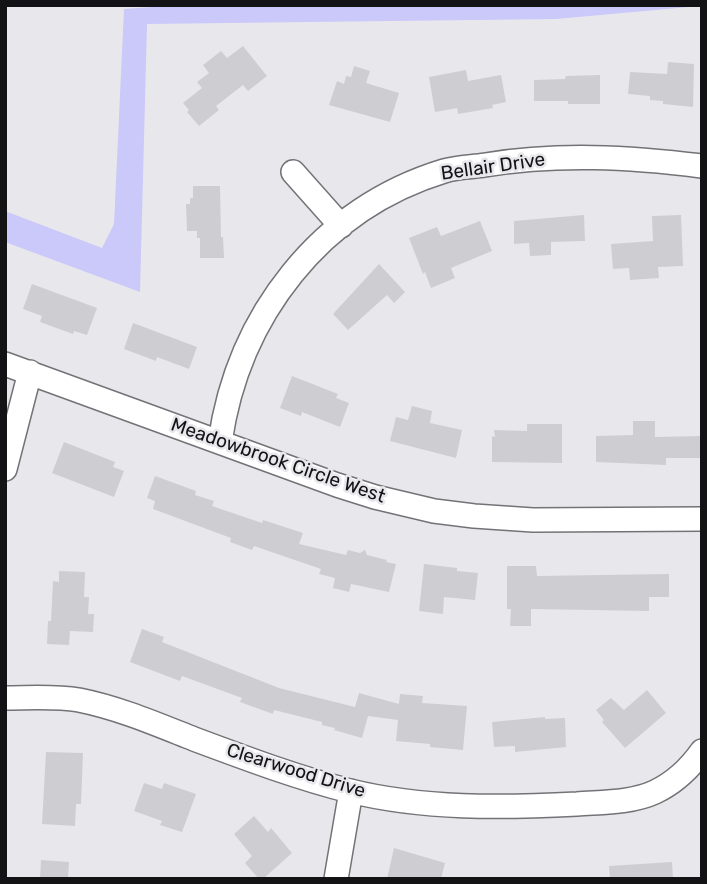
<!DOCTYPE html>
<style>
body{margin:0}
#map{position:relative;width:707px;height:884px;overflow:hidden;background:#e8e8ec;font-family:Rubik,sans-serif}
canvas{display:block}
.frame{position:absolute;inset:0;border:7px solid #131315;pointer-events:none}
</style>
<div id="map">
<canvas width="707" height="884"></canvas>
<div class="frame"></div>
</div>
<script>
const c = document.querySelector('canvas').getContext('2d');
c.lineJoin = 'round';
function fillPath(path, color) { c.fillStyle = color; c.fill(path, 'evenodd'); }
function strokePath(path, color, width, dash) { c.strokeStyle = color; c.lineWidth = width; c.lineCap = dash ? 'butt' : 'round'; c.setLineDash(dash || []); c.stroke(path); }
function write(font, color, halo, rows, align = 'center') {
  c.font = font + ' Rubik,sans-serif'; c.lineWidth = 5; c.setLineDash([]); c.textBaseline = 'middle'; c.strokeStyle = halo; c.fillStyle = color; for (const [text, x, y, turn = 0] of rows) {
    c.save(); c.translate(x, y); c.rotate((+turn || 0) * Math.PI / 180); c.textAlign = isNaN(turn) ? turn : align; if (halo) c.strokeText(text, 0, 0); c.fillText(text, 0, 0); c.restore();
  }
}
fillPath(new Path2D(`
 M179 5H702V8L700 6 556 19 147 24 140 292 5 242V211L102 248 114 224 124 9Z`), '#cbc8fa');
fillPath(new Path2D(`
 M243 46 267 76 248 91 243 85 216 106 219 110 199 126 187 112 189 110 183 103 202 88 197 82 209 73 203 65 221 51 227 58Z
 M668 62 694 64 693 107 663 104V101L650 100V96L628 94 630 72 667 74Z
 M354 66 370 71 366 83 399 93 390 122 329 105 337 81 344 84 346 76 351 77Z
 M466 70 468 81 501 75 506 102 492 105 493 108 458 114 457 108 435 112 429 77Z
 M600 75V104H568V101H534V80L565 79 566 76Z
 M193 186H220L221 237H223L224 258H200V238H197V231H187L186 204H190V198H193Z
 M584 215 585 241 551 242V255L530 256 529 243 514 244V221Z
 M681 215 683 266 658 267 659 278 630 280 629 268 613 269 611 244 653 241 652 216Z
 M480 221 492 251 451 268 455 278 431 288 425 272 423 274 409 238 437 227 441 236Z
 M379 264 405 292 394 303 387 295 348 330 333 314Z
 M32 284 97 308 87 335 74 331 73 334 40 322 42 316 23 309Z
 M133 323 197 347 189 369 157 357 156 361 124 349Z
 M292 376 338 394 336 398 349 403 340 427 302 412 301 416 280 408Z
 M412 406 432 411 430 423 462 430 456 458 390 441 396 417 408 420Z
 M633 421H655V437L702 436V458H666V465L596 462V436L633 435Z
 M527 424H562V463L492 462V436L495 437 494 430 527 431Z
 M64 442 115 462 113 467 124 471 114 497 52 473Z
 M155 476 196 491 195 495 214 501 212 506 262 523 263 520 303 533 299 544 346 555 348 550 360 553 365 550 367 555 387 560 386 562 396 564 389 592 351 584 349 592 333 588 335 578 319 574 321 569 254 546 252 550 230 542 231 538 153 509 155 501 147 498Z
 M424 564 457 568V571L478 573 475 600 444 597 443 614 419 611Z
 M507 566H536L537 576 669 574V597H649V611L531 609V626H510L511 609H507Z
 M59 571 85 572 84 597H89L88 614H94L93 632 70 631 69 645 47 644 48 621H51L53 581 59 582Z
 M142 629 164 637 162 642 279 688 355 707 359 693 399 704 400 694 423 696 422 703 467 706 463 750 430 747V744L396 741 398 720 368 716 362 738 334 730 335 728 322 725V722L274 710 273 714 240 702 242 698 182 676 180 681 130 662Z
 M647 690 666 713 625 748 602 722 604 720 596 710 611 698 624 710Z
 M545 717V719L565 718 566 747 515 752V746L494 747 492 722Z
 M46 752 83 753 81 804H76L75 826 42 824Z
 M144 783 162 789 164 783 196 794 182 832 160 825 162 821 134 811Z
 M254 816 268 832 271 828 292 853 263 879H259L245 863 252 856 234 834Z
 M394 848 445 863 441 879H387Z
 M41 860 69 862 68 879H40Z
 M672 862 673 879H610L609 866Z`), '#ceced2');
const minor = new Path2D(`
 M293 172 341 226
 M5 364 337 485 375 497 434 511 474 516 533 520 702 519
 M220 442C238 316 320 209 444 171 457 167 472 167 485 165 558 153 629 157 702 166
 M5 469 30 372
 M5 698C29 698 55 696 79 700 119 708 156 724 194 739 245 758 298 778 350 791 423 809 502 808 577 804 602 802 631 803 655 792 674 783 690 768 702 751
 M336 879 351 791`);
strokePath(minor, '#737377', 26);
strokePath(minor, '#fff', 23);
write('19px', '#131315', '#e8e8ec', [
 ["Bellair Drive",493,167,-8],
 ["Meadowbrook Circle West",278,461,19],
 ["Clearwood Drive",296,771,17]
]);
</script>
